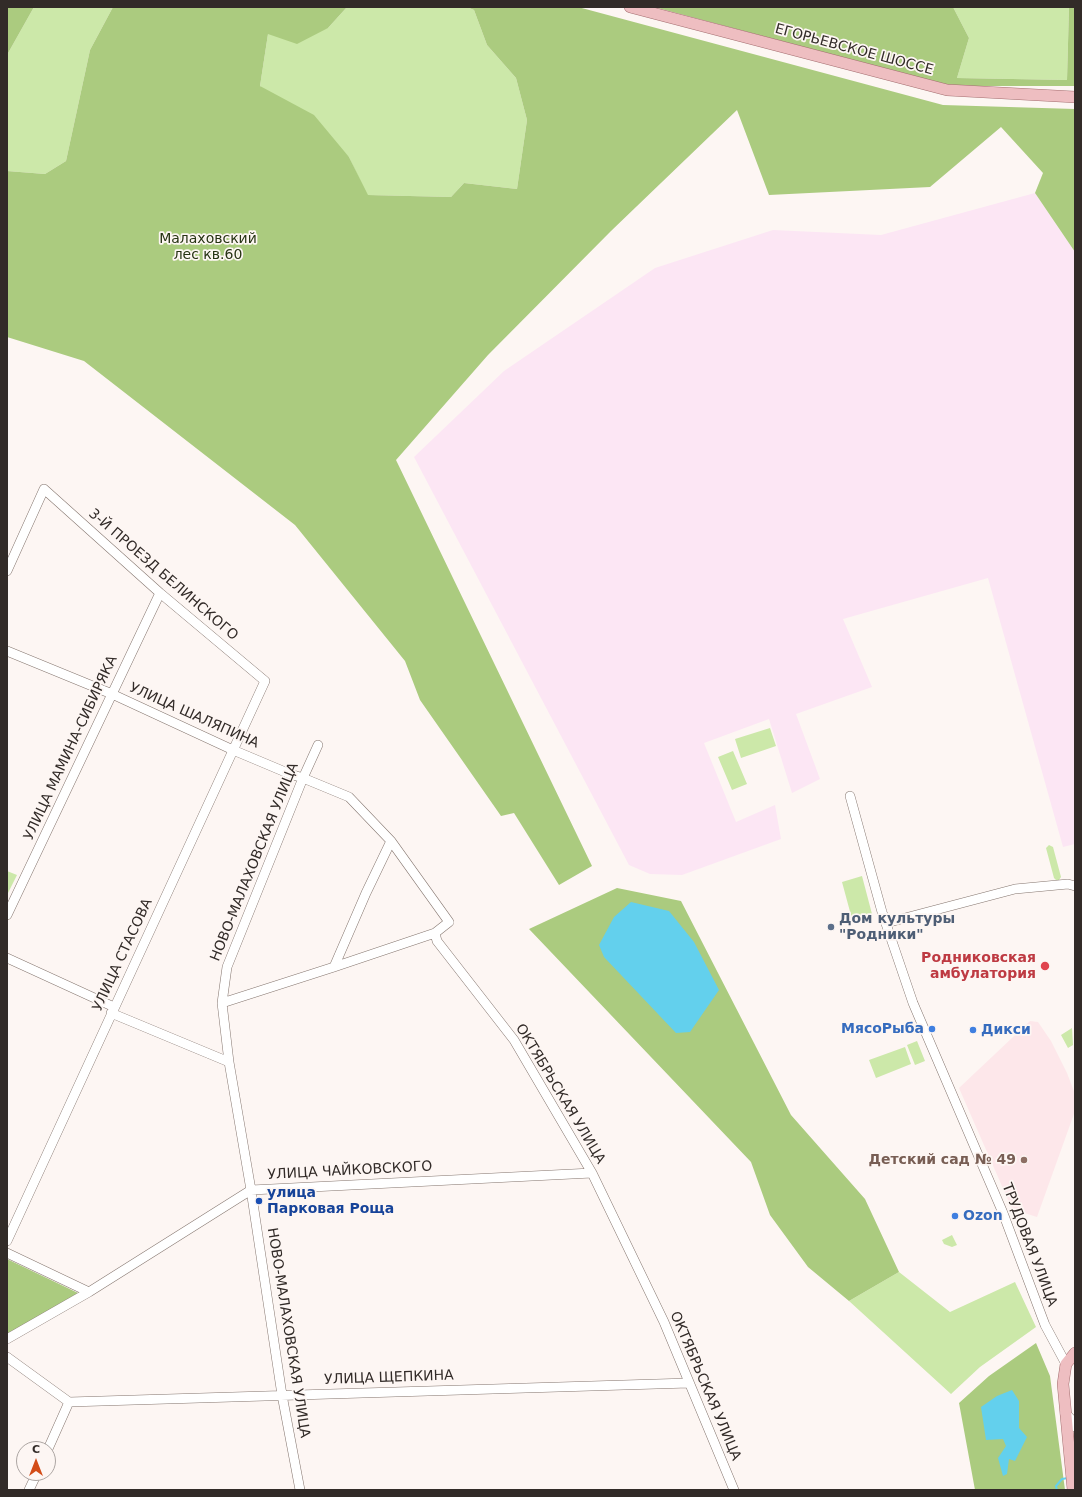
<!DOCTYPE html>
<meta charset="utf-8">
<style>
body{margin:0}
#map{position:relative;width:1082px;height:1497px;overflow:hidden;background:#fdf6f3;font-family:"DejaVu Sans",sans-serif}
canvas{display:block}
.frame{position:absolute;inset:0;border:8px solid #322b28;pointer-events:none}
.north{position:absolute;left:16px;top:1441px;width:40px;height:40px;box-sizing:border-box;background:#fdf6f3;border:1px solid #aca5a2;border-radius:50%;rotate:0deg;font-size:11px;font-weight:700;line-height:16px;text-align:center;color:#322b28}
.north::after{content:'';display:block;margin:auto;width:14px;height:18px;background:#d34c17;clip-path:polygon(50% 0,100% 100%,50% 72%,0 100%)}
</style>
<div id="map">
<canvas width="1082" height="1497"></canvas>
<div class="frame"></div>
<div class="north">С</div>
</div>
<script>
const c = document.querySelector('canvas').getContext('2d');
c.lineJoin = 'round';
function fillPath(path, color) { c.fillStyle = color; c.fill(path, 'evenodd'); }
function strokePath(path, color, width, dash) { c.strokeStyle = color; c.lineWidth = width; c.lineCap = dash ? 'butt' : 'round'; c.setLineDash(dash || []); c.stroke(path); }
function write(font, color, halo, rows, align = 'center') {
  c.font = font + ' "DejaVu Sans",sans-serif'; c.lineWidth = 3.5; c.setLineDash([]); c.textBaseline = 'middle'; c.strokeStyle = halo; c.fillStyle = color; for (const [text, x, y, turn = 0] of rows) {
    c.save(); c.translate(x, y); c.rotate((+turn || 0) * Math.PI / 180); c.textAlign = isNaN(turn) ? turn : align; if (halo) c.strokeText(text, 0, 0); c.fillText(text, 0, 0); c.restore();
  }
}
fillPath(new Path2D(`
 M1035 193 1075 252V844L1063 847 988 578 843 619 872 687 796 714 820 779 792 793 769 719 704 743 736 822 775 805 781 839 682 875 650 874 629 865 414 457 504 371 655 268 773 230 881 235Z`), '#fce6f4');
fillPath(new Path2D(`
 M1030 1021 1038 1022 1051 1041 1067 1073 1075 1094V1111L1037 1217 1012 1209 959 1088Z`), '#fde7ea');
fillPath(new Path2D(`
 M34 7H113L90 50 66 161 45 174 7 171V55Z
 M347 7H467L474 10 487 45 516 78 527 120 517 189 464 183 451 197 367 195 349 157 260 86 268 34 328 28Z
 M953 7H1069L1067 80 957 78 969 38Z
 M770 728 776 746 741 758 735 739Z
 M733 751 747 784 732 790 718 757Z
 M1049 845 1053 847 1061 877 1059 880H1056L1054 878 1046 848Z
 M7 871 17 875 7 895Z
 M862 876 872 914 852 919 842 882Z
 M1072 1028 1073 1045 1068 1048 1061 1035Z
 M917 1041 925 1061 915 1065 907 1045Z
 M905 1047 911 1064 876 1078 869 1060Z
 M952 1235 957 1245 952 1247 944 1244 942 1240Z
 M899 1272 950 1312 1015 1282 1036 1327 980 1367 951 1394 849 1301Z`), '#cce8a9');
fillPath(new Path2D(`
 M7 7H34L7 55Z
 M113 7H347L328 28 297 44 268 34 260 86 314 115 349 157 368 195 451 197 464 183 517 189 527 120 516 78 487 45 474 10 467 7H578L943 105 1075 109V252L1035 193 1043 173 1001 127 930 187 769 195 737 110 611 231 488 355 396 460 592 866 559 885 514 813 501 816 420 700 405 661 295 525 84 361 7 337V171L45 174 66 161 90 50Z
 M654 7H953L969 38 957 78 1067 80 1069 7H1075V86H949Z
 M617 888 681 901 791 1115 865 1199 899 1272 849 1301 808 1267 770 1215 751 1162 529 929Z
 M7 1259 78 1293 7 1335Z
 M1036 1343 1050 1376 1065 1490H975L959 1403 989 1376Z`), '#abcb7f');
fillPath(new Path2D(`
 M631 902 669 911 694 942 719 990 690 1032 676 1033 604 957 599 945 614 917Z
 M1012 1390 1019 1401V1428L1027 1437 1015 1461 1009 1459 1007 1474 1003 1476 998 1458 1006 1446 1003 1439 986 1440 981 1407 997 1396Z`), '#63d0ed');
strokePath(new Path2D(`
 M1057 1490 1056 1486 1062 1479 1068 1478`), '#63d0ed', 2);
const minor = new Path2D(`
 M7 571 44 489 160 593 265 681 7 1241
 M7 651 112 694 233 750 290 774 303 778 349 797 391 841 449 922 435 933 437 941 514 1040 592 1173 664 1322 734 1490
 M850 796 882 912 913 1003 1003 1213 1045 1325 1066 1364
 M7 915 160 593
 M886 923 1015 889 1068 884 1075 886
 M7 958 114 1007
 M334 967 366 893 391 841
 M222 1003 334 967 435 933
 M111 1013 229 1062
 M7 1253 89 1292
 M7 1339 89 1292 251 1190 592 1173
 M7 1357 69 1402 689 1383
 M1065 1413 1072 1420 1075 1427
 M48 1449 69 1402
 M29 1490 37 1473
 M300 1490 282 1395 251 1190 229 1062 222 1003 227 967 303 778 318 745`);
const major = new Path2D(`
 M630 7 947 90 1075 97
 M1073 1490 1063 1384 1066 1364 1075 1353`);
strokePath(minor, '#85766f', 10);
strokePath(major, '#a46e70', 12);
strokePath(minor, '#fff', 9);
strokePath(major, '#eebec1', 11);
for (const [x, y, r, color] of [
 [831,927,4,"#5c6f8a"],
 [1045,966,5,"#e0444e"],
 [932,1029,4,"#3f7fe0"],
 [973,1030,4,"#3f7fe0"],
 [1024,1160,4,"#8d6e63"],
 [259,1201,4,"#1a4fb4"],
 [955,1216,4,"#3f7fe0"]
]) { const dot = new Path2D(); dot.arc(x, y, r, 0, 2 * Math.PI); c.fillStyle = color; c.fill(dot); strokePath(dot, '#fdf6f3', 1.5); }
write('14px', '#322b28', '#fdf6f3', [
 ["ЕГОРЬЕВСКОЕ ШОССЕ",854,50,15],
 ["3-Й ПРОЕЗД БЕЛИНСКОГО",163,575,41],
 ["УЛИЦА ШАЛЯПИНА",194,716,24],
 ["УЛИЦА МАМИНА-СИБИРЯКА",71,748,-65],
 ["НОВО-МАЛАХОВСКАЯ УЛИЦА",255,862,-68],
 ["УЛИЦА СТАСОВА",123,955,-65],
 ["ОКТЯБРЬСКАЯ УЛИЦА",560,1094,59],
 ["УЛИЦА ЧАЙКОВСКОГО",350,1171,-3],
 ["ТРУДОВАЯ УЛИЦА",1029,1245,69],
 ["НОВО-МАЛАХОВСКАЯ УЛИЦА",288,1333,81],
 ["УЛИЦА ЩЕПКИНА",389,1378,-2],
 ["ОКТЯБРЬСКАЯ УЛИЦА",705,1386,67]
]);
write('14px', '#263313', '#fdf6f3', [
 ["Малаховский",208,239],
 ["лес кв.60",208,255]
]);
write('bold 14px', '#4e5e75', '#fdf6f3', [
 ["Дом культуры",839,919],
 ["\"Родники\"",839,935]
], 'left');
write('bold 14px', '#be3a42', '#fdf6f3', [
 ["Родниковская",1036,958],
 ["амбулатория",1036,974]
], 'right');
write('bold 14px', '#366cbe', '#fdf6f3', [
 ["МясоРыба",924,1029,"right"],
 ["Дикси",981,1030],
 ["Ozon",963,1216]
], 'left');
write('bold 14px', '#785e54', '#fdf6f3', [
 ["Детский сад № 49",1016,1160]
], 'right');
write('bold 14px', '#164399', '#fdf6f3', [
 ["улица",267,1193],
 ["Парковая Роща",267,1209]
], 'left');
</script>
